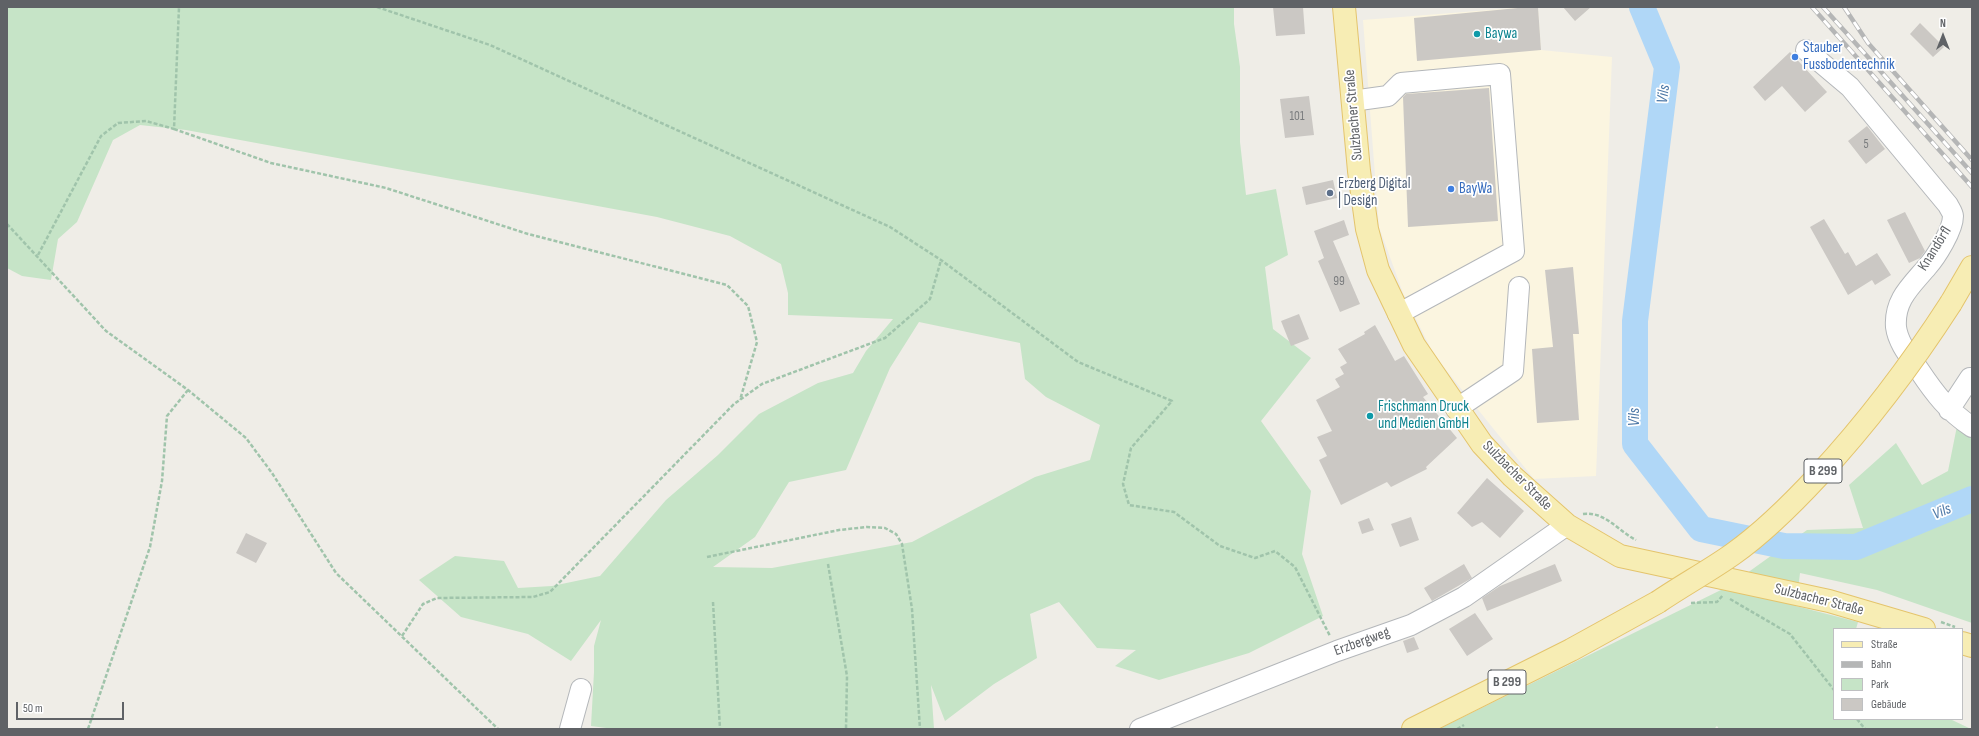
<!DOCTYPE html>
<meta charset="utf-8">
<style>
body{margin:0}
#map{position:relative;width:1979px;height:736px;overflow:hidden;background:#efede7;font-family:"Sofia Sans Condensed",sans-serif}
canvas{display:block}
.frame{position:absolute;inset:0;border:8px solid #5f6266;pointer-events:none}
.legend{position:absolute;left:1833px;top:628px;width:130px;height:92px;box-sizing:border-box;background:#fff;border:1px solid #bfc0c2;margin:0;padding:5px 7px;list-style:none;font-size:12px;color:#5f6266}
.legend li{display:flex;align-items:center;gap:8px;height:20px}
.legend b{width:20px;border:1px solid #bfc0c2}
.north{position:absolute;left:1923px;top:16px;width:40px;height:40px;-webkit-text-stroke:3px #fff;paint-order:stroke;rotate:0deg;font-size:11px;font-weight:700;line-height:16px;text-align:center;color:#5f6266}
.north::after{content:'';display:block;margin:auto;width:14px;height:18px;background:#5f6266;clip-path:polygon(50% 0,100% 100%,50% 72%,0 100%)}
.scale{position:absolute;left:16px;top:702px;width:108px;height:18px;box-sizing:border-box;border:2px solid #5f6266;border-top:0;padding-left:5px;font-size:12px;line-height:14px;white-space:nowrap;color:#5f6266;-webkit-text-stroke:3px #fff;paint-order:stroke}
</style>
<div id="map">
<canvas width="1979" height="736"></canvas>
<div class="frame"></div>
<ul class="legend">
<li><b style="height:5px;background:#f7edb4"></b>Straße</li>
<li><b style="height:5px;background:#b5b6b6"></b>Bahn</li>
<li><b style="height:11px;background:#c6e4c7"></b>Park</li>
<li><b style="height:11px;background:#cbc8c4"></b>Gebäude</li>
</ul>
<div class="north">N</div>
<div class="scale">50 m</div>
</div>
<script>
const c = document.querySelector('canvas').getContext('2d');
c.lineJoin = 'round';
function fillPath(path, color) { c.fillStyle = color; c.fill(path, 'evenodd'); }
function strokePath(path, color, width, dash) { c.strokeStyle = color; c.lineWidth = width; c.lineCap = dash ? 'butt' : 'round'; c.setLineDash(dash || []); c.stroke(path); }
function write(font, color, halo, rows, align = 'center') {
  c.font = font + ' "Sofia Sans Condensed",sans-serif'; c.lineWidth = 3.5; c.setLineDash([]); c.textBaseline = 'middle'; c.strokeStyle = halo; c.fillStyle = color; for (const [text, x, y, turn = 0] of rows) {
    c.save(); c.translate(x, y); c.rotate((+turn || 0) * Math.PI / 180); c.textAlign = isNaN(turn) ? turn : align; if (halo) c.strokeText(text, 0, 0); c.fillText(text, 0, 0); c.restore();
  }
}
fillPath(new Path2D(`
 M1527 7H1538L1541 50 1612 57 1596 476 1534 479 1434 355 1403 293 1379 227 1363 20Z`), '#fbf5e0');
fillPath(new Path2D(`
 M7 7H1234V24L1240 67V142L1246 195 1276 189 1288 255 1265 267 1273 329 1311 358 1261 421 1311 491 1302 554 1323 616 1249 653 1159 680 1115 666 1136 650 1097 648 1059 602 1030 614 1037 658 994 684 945 721 931 685 934 729H614L591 726 594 672V646L601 620 571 661 528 634 461 617 419 580 455 556 504 561 518 588 552 586 600 576 666 500 718 455 759 414 818 383 853 373 866 351 893 319 788 315V293L781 264 730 236 657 217 186 130 140 125 113 140 77 222 58 239 51 280 22 276 7 268ZM919 322 1020 343 1025 379 1046 397 1100 425 1090 460 1035 477 912 542 772 568 713 567 755 537 789 482 846 470 890 368Z
 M1958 421 1972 429V623L1877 590 1800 573 1796 606 1858 622 1856 629H1834V719H1950L1971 729H1719L1717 726 1714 729H1439L1729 586 1807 530 1863 528 1849 485 1896 443 1922 485 1948 471Z`), '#c6e4c7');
strokePath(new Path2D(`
 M1642 7 1667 67 1635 321V444L1701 529 1784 546 1856 547 1972 499`), '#b0d7f7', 26);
fillPath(new Path2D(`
 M1273 7H1303L1305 34 1276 36Z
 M1528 7H1538L1541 50 1417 61 1414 18Z
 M1563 7H1591L1575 21Z
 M1920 23 1944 47 1933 57 1910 34Z
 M1790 52 1827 92 1805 112 1782 86 1765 101 1753 87Z
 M1489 88 1498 221 1408 227 1403 97 1406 94Z
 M1309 96 1314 135 1285 138 1280 99Z
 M1867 126 1885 149 1866 164 1848 141Z
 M1333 180 1337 198 1306 205 1302 187Z
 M1905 212 1925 251 1920 258 1909 263 1887 220Z
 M1824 219 1845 254 1848 252 1856 266 1877 253 1891 275 1875 285 1872 280 1848 295 1810 227Z
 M1344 220 1349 235 1333 241 1360 304 1340 312 1318 261 1324 258 1314 231Z
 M1573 267 1579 334H1573L1579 420 1537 423 1532 349 1553 347 1545 270Z
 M1299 314 1309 339 1291 346 1281 321Z
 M1375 325 1395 361 1404 356 1428 394 1423 397 1457 438 1426 467 1427 469 1391 487 1387 482 1341 505 1319 460 1327 456 1317 437 1332 431 1316 400 1340 387 1335 379 1344 374 1340 367 1347 363 1338 349 1365 334 1364 332Z
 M1487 478 1524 511 1500 538 1482 522 1472 527 1457 513Z
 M1411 517 1419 540 1400 547 1391 524Z
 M1369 518 1374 530 1362 534 1358 522Z
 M246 533 267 543 256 563 236 553Z
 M1464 564 1472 578 1432 601 1424 588Z
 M1555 564 1562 581 1487 611 1482 598 1500 586Z
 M1475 613 1493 639 1467 656 1449 629Z
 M1414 637 1419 649 1407 653 1403 641Z`), '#cbc8c4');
const minor = new Path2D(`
 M1806 50 1850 87 1948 205C1950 209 1953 213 1953 216 1953 230 1936 257 1927 267 1911 286 1894 300 1896 327 1898 343 1910 357 1919 370 1935 394 1948 411 1972 427
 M1352 101 1388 96 1401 83 1500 74 1514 251 1398 314
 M1456 409 1513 371 1519 287
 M1949 410 1970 378H1972
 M570 729 581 689
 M1140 729 1337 651 1411 625 1464 597 1567 525`);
const major = new Path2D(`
 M1344 7 1359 171 1367 229 1378 270 1414 345 1482 444 1512 476 1567 525 1620 556 1829 601 1924 629
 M1951 303 1972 267
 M1962 643 1972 646
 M1413 729 1571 650 1658 602`);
strokePath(minor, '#b4b7ba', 22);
strokePath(major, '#e4c46c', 24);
strokePath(new Path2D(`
 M377 7 490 45 890 227 941 260 1078 362 1172 401 1131 448 1123 484 1129 505 1174 512 1220 546 1255 558 1275 551 1295 567 1330 636
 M174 129 271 163 386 188 528 234 727 285 748 306 757 342 740 400
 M7 224 106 331 188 390 246 438 272 473 336 573 498 729
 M38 255 101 136 118 123 146 121 174 129 179 7
 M1583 514C1605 511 1618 531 1636 540
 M707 557 839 530 867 527 885 528 896 534 902 544 912 609 920 729
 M828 564 847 676 846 729
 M1730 599 1790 634 1834 690
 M713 602 720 729
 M1691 603 1717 602 1723 595
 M1941 622 1955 627
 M402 636 423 604 437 598 533 597 550 592 734 404 762 384 885 338 930 299 941 260
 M1857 719 1865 729
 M88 729 150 547 162 481 167 416 188 390
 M1457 729 1464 725`), '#a0c4ab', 2.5, [4, 2]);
strokePath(minor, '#fff', 20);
strokePath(major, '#f7edb4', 22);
const rail = new Path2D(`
 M1812 7 1972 187
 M1823 7 1972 173
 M1844 7 1868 43 1972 160`);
strokePath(rail, '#b5b6b6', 4.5);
strokePath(rail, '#fff', 3, [9]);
const majorBridge = new Path2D(`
 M1658 602C1683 585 1709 571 1733 554 1764 532 1792 504 1818 476 1868 422 1911 365 1951 303`);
strokePath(majorBridge, '#e4c46c', 24, []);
strokePath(majorBridge, '#f7edb4', 22);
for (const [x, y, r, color] of [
 [1477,34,4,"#0f9aa8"],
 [1795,57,4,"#3f7fe0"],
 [1451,189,4,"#3f7fe0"],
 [1330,193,4,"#5c6f8a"],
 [1370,416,4,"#0f9aa8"]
]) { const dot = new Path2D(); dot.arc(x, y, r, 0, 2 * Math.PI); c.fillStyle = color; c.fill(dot); strokePath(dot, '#fff', 1.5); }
write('13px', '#7a7c7e', null, [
 ["101",1297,117],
 ["5",1866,145],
 ["99",1339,282]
]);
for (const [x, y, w] of [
 [1823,471,38],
 [1507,682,38]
]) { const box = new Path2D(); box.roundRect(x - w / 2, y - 12, w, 24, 3); c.fillStyle = '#fff'; c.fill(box); strokePath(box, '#5f6266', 1); }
write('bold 14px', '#5f6266', null, [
 ["B 299",1823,471],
 ["B 299",1507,682]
]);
write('15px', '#0d838f', '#fff', [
 ["Baywa",1485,34],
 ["Frischmann Druck",1378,407],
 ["und Medien GmbH",1378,424]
], 'left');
write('15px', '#366cbe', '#fff', [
 ["Stauber",1803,48],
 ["Fussbodentechnik",1803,65],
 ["BayWa",1459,189]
], 'left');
write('15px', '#5f6266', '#fff', [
 ["Sulzbacher Straße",1354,115,-95],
 ["Knandörfl",1935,249,-58],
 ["Sulzbacher Straße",1517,476,45],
 ["Sulzbacher Straße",1819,600,14],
 ["Erzbergweg",1362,642,-20]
]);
write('15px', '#4e5e75', '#fff', [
 ["Erzberg Digital",1338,184],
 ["| Design",1338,201]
], 'left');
write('italic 16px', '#4d78a7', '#fff', [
 ["Vils",1664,94,-83],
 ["Vils",1635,417,-90],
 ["Vils",1942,512,-22]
]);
</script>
